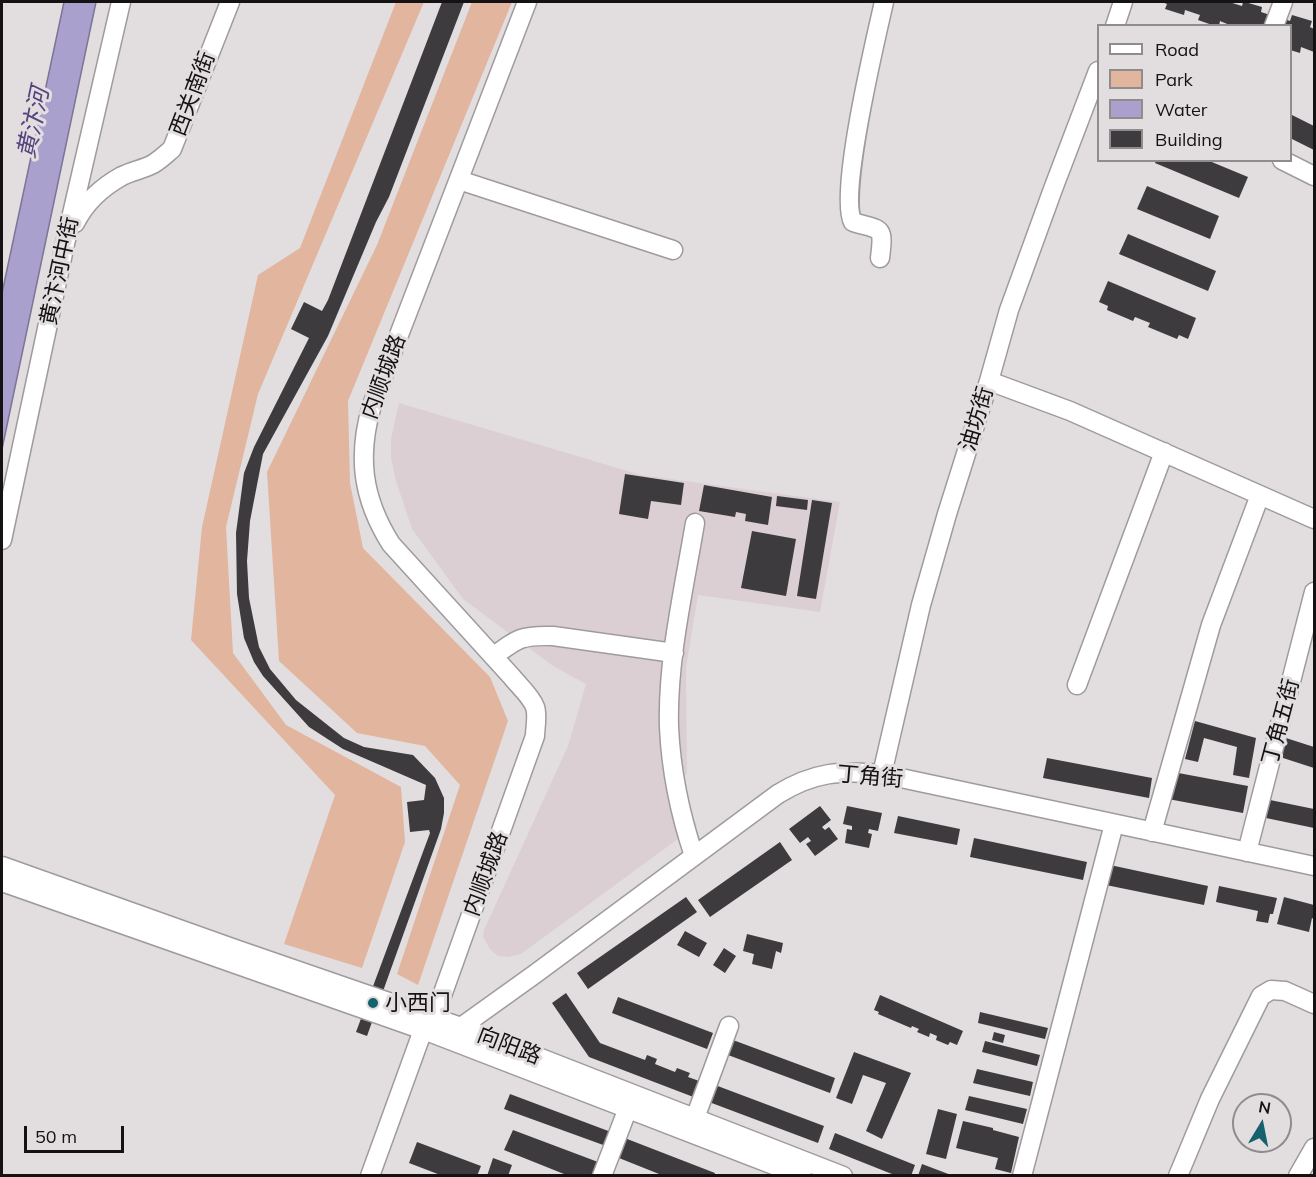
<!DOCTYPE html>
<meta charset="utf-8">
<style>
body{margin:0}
#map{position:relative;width:1316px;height:1177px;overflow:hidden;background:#e2dee0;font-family:Mulish,sans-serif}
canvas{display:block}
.frame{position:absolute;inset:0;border:3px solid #141213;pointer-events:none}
.legend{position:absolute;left:1097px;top:24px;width:195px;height:138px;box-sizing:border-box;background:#e2dee0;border:2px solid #908c8e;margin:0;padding:8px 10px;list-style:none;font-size:18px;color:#141213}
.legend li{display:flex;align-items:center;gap:12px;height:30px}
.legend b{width:30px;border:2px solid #908c8e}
.north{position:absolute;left:1232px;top:1093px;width:60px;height:60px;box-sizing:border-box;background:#e2dee0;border:2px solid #908c8e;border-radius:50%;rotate:10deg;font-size:16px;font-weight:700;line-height:24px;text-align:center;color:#141213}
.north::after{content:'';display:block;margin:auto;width:21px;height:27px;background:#15616d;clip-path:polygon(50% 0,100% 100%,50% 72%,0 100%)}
.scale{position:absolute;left:24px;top:1126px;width:100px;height:27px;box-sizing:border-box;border:3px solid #141213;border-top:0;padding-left:8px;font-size:18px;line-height:21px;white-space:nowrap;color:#141213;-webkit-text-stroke:4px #e2dee0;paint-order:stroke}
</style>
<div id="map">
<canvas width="1316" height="1177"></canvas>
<div class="frame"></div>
<ul class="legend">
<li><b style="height:8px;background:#fff"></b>Road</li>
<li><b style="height:16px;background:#e1b59e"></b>Park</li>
<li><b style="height:16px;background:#aaa0cd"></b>Water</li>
<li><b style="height:16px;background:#3d3b3d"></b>Building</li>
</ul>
<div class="north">N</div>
<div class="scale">50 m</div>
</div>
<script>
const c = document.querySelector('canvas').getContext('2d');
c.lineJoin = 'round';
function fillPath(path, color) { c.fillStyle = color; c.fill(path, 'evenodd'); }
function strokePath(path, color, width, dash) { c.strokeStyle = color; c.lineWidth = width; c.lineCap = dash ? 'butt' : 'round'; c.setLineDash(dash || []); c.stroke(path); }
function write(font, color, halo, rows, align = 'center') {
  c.font = font + ' Mulish,"Noto Sans SC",sans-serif'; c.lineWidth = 6; c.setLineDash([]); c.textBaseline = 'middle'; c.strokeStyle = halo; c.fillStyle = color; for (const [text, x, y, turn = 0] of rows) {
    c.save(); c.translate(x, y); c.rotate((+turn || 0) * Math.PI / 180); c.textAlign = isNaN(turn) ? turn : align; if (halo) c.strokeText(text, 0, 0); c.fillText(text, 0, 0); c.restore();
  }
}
fillPath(new Path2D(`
 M399 403 641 475 840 502 820 612 698 595 686 668 687 774 681 778 687 809 697 825 521 954 508 957 498 956 490 949 483 937 484 930 568 746 586 684 553 666 463 599 412 529 396 481 391 458V439Z`), '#dbcfd4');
fillPath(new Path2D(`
 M396 2H424L258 394 226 527 233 653 286 725 401 787 405 842 362 968 284 944 335 795 191 640 202 527 258 275 300 248Z
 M472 2H512L348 401 350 483 363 548 490 677 508 721 418 985 397 974 460 785 425 746 357 733 279 661 267 472 377 245Z`), '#e1b59e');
const water = new Path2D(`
 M64 2H96L2 449V293Z`);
fillPath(water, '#aaa0cd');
strokePath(water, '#7d7595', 1.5);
fillPath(new Path2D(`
 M442 2H464L389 197 376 222 328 336 263 454 250 521 247 561 249 598 259 647 270 669 296 700 344 738 364 747 413 755 435 778 444 798V813L441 829 367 1036 356 1032 430 833 429 830 410 832 407 802 424 800 426 785 343 749 309 727 263 676 254 662 244 638 237 594 236 533 244 473 254 447 309 338 291 329 304 302 322 311 328 300Z
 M1162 2H1229L1242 6 1243 2H1245L1262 7 1261 12 1270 15 1266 26H1232L1220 21 1219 26H1215L1198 20 1200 15 1185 10 1184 15 1165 9 1167 4Z
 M1292 15 1312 21 1310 27 1314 29V52L1301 47 1300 53 1290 50V26H1279L1282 18 1290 21Z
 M1290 114 1314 126V150L1290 138Z
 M1156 160H1207L1248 177 1239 198 1155 163Z
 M1147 186 1219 216 1210 239 1137 209Z
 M1128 234 1216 271 1208 291 1119 254Z
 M1108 281 1196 318 1188 339 1179 335 1177 339 1148 327 1150 323 1135 317 1133 321 1107 310 1108 306 1099 302Z
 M625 474 684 483 681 505 651 501 648 519 619 514Z
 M704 485 772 497 768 525 745 521 746 514 736 512 735 517 699 511Z
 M777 496 808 500 807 510 776 506Z
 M812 500 832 503 816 599 797 596Z
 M752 531 796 539 786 596 741 588Z
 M1195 721 1256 738 1249 778 1233 775 1237 747 1204 738 1198 762 1185 759Z
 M1286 738 1314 747V768L1280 757Z
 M1047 758 1152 778 1149 798 1043 778Z
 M1173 772 1248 786 1243 813 1168 799Z
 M1270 800 1314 809V828L1266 818Z
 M820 806 831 820 822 827 825 830 829 827 838 839 815 856 806 844 811 841 808 837 800 843 789 829Z
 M847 806 882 813 878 831 869 829 868 833 872 834 869 848 845 843 847 829 852 830V826L843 824Z
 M898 816 960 829 957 845 894 833Z
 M974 838 1087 862 1083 880 970 857Z
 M780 842 792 860 710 917 698 900Z
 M1110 865 1208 886 1204 905 1106 885Z
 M1219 886 1277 898 1273 914H1270L1268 923 1256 921 1258 911 1216 902Z
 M686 897 697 912 588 989 577 973Z
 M1284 897 1314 905V919L1312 918 1309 932 1277 924Z
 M685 931 707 943 699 957 677 945Z
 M747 934 783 943 781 953 776 951 772 969 752 964 754 954 743 951Z
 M724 948 736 956 725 973 713 965Z
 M566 993 600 1043 645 1060 647 1055 657 1059 655 1064 675 1072 677 1068 690 1073 688 1077 702 1082 696 1098 589 1057 552 1003Z
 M880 995 963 1031 957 1045 950 1042 948 1045 936 1040 937 1036 930 1033 929 1037 917 1032 919 1029 912 1026 911 1028 878 1014 879 1012 874 1010Z
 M618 997 713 1033 707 1049 612 1013Z
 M980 1012 1048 1028 1045 1039 978 1023Z
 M994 1032 1005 1035 1003 1043 992 1040Z
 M733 1040 835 1078 830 1093 728 1055Z
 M985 1041 1040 1055 1037 1066 982 1052Z
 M854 1052 911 1073 882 1139 866 1131 886 1083 863 1075 852 1104 836 1098Z
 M977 1069 1033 1082 1030 1096 973 1083Z
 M715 1085 824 1126 818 1143 709 1102Z
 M510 1094 611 1132 606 1146 504 1109Z
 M969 1096 1027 1109 1023 1124 965 1110Z
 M938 1109 957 1114 946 1159 926 1154Z
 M963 1121 993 1128V1130L1019 1137 1011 1173 995 1169 998 1158 956 1148Z
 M513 1130 598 1162 593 1176H569L504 1150Z
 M835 1133 915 1165 911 1176H897L829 1149Z
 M622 1137 715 1173 714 1176H664L614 1156Z
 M417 1142 481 1166 477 1176H443L409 1163Z
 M493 1158 512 1165 508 1176H487Z
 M922 1164 951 1175V1176H918Z`), '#3d3b3d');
const minor = new Path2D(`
 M1115 26 1123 2
 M1274 26 1283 2
 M1282 160 1314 176
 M459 180 673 250
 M75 223C85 203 102 187 122 176 132 171 144 169 153 164 160 160 166 154 172 149L230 2
 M880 258C884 225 882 231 853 222 838 197 876 37 884 2
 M989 381 1070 411 1314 519
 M2 540 65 244 121 2
 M494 656C518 638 522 635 553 636L674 653
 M1077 685 1164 452
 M882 774 921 605 947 514 989 381 1009 310 1053 189 1098 71
 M1152 832 1211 625 1260 495
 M1247 852 1314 592
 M694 856C680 814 671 771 669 727 667 661 684 589 695 523
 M2 866 235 949 461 1027 843 1176
 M2 882 429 1032 802 1176
 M461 1027 535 974 778 794C814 772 841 770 882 774L1314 866
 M429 1032 535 736C535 728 538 716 535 707 531 696 519 686 512 677L391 544C362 498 357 456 372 405L527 2
 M695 1118 729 1026
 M370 1176 423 1030
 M602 1176 628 1108
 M1022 1176 1114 824
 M1178 1176 1210 1099 1261 996 1271 990 1285 991 1314 1004
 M1298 1176 1314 1148`);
strokePath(minor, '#9f9b9d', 21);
strokePath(minor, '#fff', 18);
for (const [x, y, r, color] of [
 [373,1003,6,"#15616d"]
]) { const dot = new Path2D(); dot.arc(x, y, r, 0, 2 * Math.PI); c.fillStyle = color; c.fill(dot); strokePath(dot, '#e2dee0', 2); }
write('22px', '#141213', '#e2dee0', [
 ["西关南街",193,94,-69],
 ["黄汴河中街",60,271,-78],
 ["内顺城路",384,377,-70],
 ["油坊街",977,419,-73],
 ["丁角五街",1281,722,-75],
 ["丁角街",870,777,5],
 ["内顺城路",486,874,-70],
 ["向阳路",509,1046,21]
]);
write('22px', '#141213', '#e2dee0', [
 ["小西门",385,1003]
], 'left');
write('italic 24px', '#55447f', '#e2dee0', [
 ["黄汴河",34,123,-78]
]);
</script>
